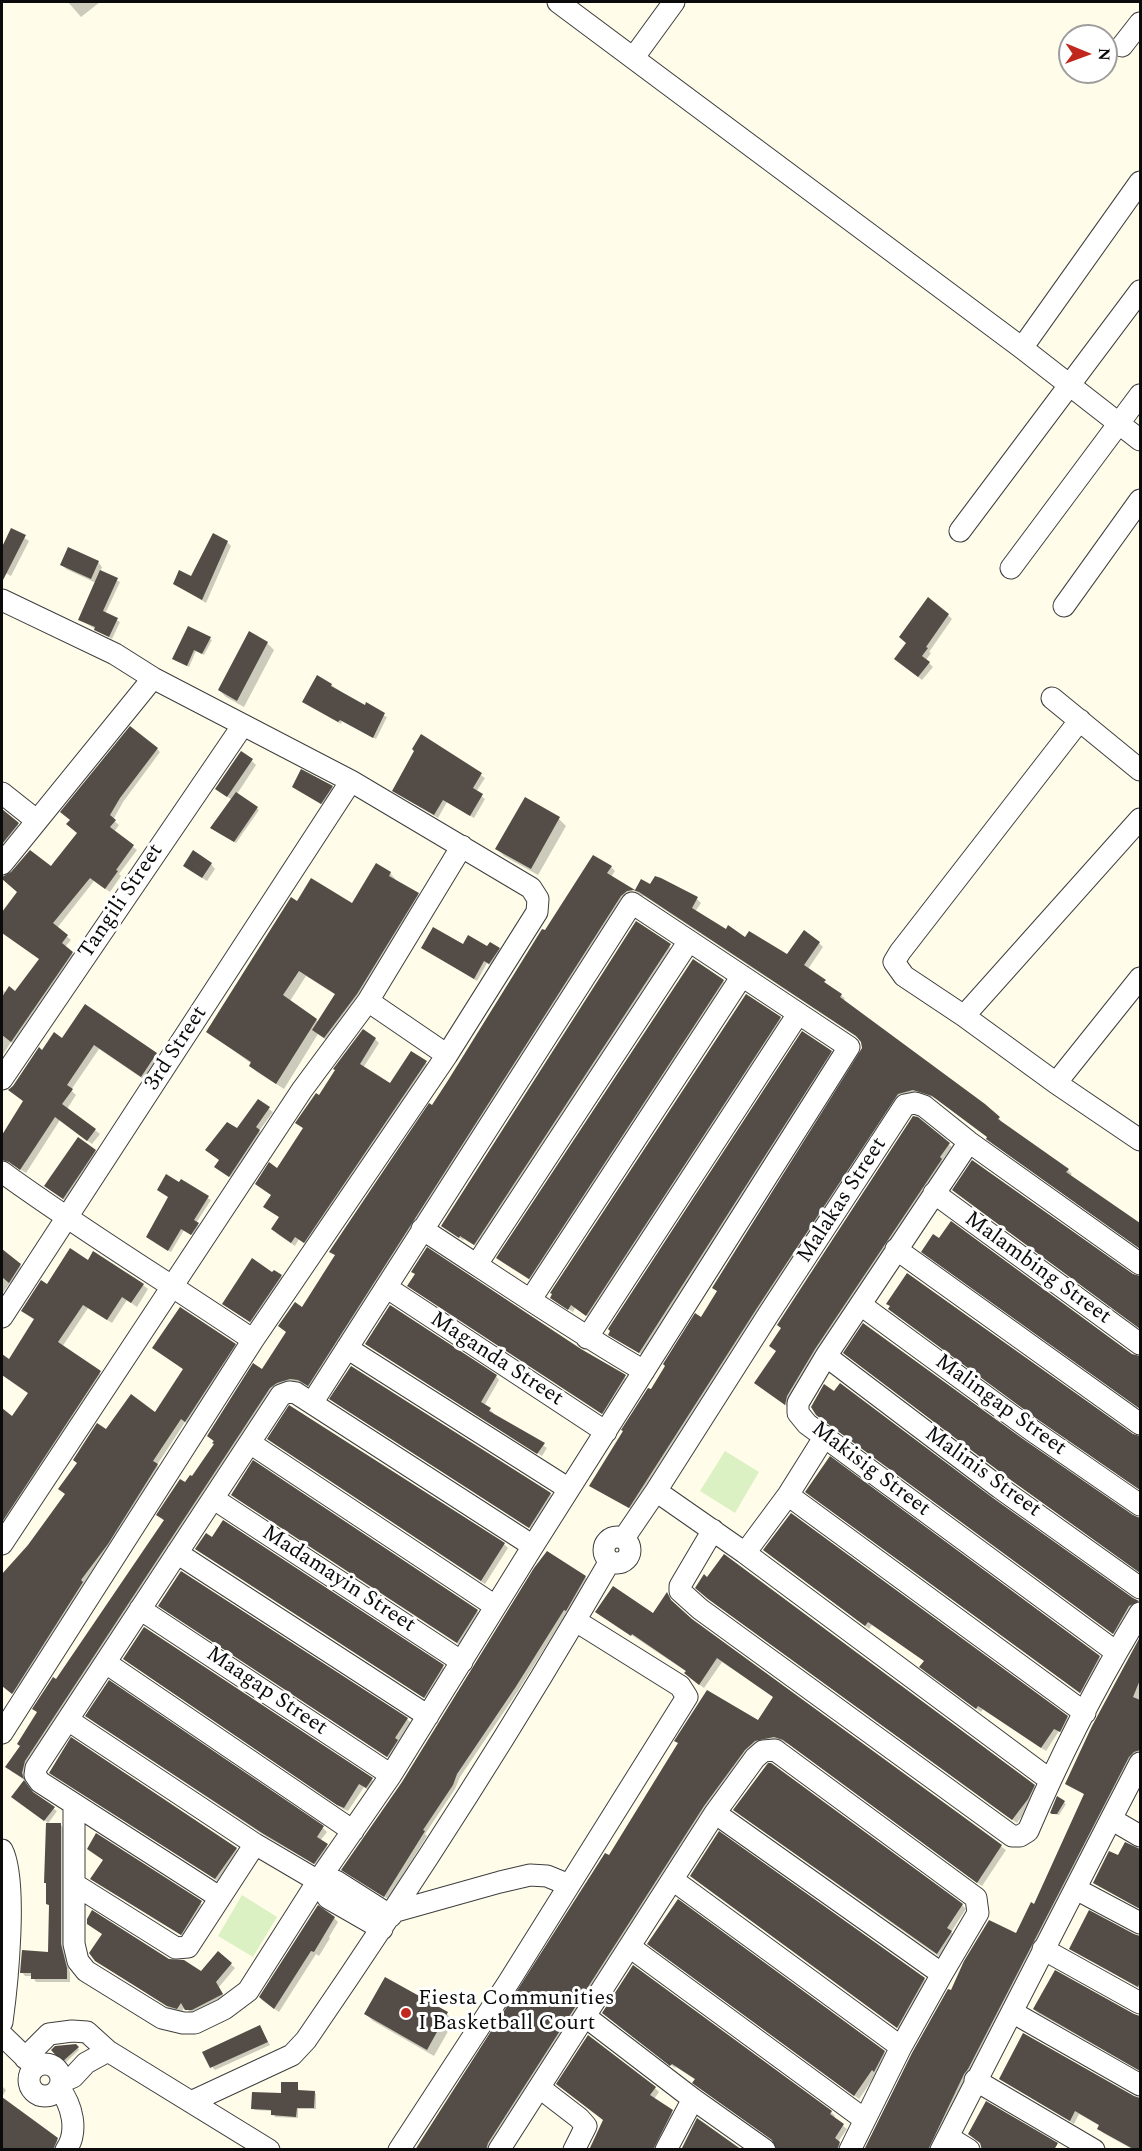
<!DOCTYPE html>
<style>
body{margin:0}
#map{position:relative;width:1142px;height:2151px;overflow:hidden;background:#fffde9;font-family:Spectral,serif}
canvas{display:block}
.frame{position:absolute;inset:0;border:3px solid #0b0b0b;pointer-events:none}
.north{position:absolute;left:1058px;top:24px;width:60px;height:60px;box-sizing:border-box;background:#fff;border:2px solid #9d9d9d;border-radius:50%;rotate:91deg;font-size:16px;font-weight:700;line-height:24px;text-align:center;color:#0b0b0b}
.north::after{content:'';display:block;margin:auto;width:21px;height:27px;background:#c1281d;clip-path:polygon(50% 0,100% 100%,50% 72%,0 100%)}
</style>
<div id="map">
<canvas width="1142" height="2151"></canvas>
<div class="frame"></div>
<div class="north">N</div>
</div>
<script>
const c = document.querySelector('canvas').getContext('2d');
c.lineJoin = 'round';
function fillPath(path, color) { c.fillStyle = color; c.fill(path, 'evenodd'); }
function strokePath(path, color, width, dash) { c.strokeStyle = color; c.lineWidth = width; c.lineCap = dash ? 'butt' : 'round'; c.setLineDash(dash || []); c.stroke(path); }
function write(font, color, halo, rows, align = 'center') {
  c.font = font + ' Spectral,serif'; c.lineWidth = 6; c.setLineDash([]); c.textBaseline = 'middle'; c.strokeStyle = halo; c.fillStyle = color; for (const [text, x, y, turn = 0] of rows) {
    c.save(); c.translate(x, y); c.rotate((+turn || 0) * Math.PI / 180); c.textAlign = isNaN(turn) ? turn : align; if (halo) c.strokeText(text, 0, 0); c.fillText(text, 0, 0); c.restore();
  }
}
fillPath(new Path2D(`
 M725 1451 759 1472 735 1513 700 1491Z
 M242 1895 277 1917 253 1957 218 1936Z`), '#dcf1c3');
fillPath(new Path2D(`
 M68 2H100L81 17Z
 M12 530 29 541 11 576 2 571V550Z
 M227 542 231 546 206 603 174 583 192 578Z
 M98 562 102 567 100 572 120 582 105 614 120 622 112 639 80 620 96 583 66 569 62 565Z
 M948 615 952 619 929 652 931 653 926 660 933 667 922 680 900 663 908 643Z
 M188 628 212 640 204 655 196 651 189 667 175 660Z
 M267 643 274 650 244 707 226 697 219 690Z
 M331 685 365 707 387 717 376 739 342 721 341 724 307 704Z
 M421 736 485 778 476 792 485 799 474 818 447 802 438 818 398 794Z
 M157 749 160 752 123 802 113 820 119 825 114 832 137 850 119 874 121 876 110 892 94 881 57 928 71 940 65 947 76 957 15 1045 11 1042 2 1056V989L6 993H15L41 960 2 932V914L19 892 2 877 51 868Z
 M252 761 256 765 237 794 259 810 236 843 214 830 232 800 217 789Z
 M293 787H332L336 791 326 807Z
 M525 799 559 819 566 826 538 875 504 856 497 849Z
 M2 810 22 828 2 853Z
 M211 864 215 869 207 881 190 870Z
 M611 867 615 871 611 877 635 892 641 881 650 886 697 899 701 903 695 912 727 931 787 956 819 943 823 947 808 969 841 995 845 999 843 1001 999 1118 1002 1123 1068 1170 1072 1174 1070 1176 1140 1225V1248L992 1143 989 1138 937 1099 924 1094 907 1096 634 1511 595 1489 591 1485 651 1391 701 1319 863 1048 860 1039 644 896 631 895 312 1389 304 1384 295 1383 26 1781 11 1771 21 1746 57 1682 165 1521 162 1519 185 1484 193 1478 216 1444 208 1436 262 1371 336 1256 331 1251 432 1107 545 932Z
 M390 873 396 880 395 881 418 894 424 901 332 1044 318 1034 284 1089 257 1072 250 1066 252 1064 208 1032 298 903 353 905ZM306 976 336 995 319 1022 290 1001Z
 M636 923 674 950 479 1248 464 1239 463 1240 442 1226Z
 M463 946 499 949 502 952 492 966 487 963 477 981 423 948Z
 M723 981 727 985 533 1282 502 1262 498 1258Z
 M85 1006 161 1059 146 1081 99 1049 71 1090 76 1095 67 1109 100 1134 92 1144 60 1120 26 1173 15 1166 5 1164 2 1160V1137L24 1102 10 1090 39 1050 42 1052 63 1040Z
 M780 1018 784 1022 591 1318 575 1308 573 1312 556 1301Z
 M375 1039 379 1043 363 1068 390 1085 412 1053 430 1066 308 1246 299 1239 295 1246 276 1233 280 1218 265 1207 272 1195 277 1170 304 1129 297 1123Z
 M831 1052 835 1056 644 1356 614 1338Z
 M258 1101 273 1112 259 1131 263 1134 233 1179 220 1170V1161Z
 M917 1119 952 1147 942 1161 945 1163 788 1407 759 1386Z
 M95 1151 99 1155 68 1203 46 1186Z
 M181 1181 211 1200 196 1223 201 1227 194 1236 184 1230 171 1252 148 1237Z
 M958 1194 1132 1276 1140 1278V1328Z
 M2 1251 24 1269 14 1286 10 1283 2 1294Z
 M927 1255 1132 1356 1140 1358V1408Z
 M88 1262 143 1285 148 1289 137 1307 127 1300 112 1323 88 1308 62 1347 105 1377 2 1533V1410L12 1418 29 1394 2 1375V1361L4 1357 10 1361 35 1320 23 1311 48 1287Z
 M416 1275 580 1350 629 1380 606 1416 413 1289Z
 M281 1276 285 1281 255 1326 224 1304Z
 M367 1344 496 1376 499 1380 484 1406 494 1413 493 1414 547 1448 542 1456Z
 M235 1345 239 1349 190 1425 185 1422 157 1465 162 1470 17 1696 3 1686 2 1688V1577L9 1566 11 1567 67 1495 106 1431 155 1414 184 1370 154 1348Z
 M351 1368 551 1494 554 1498 534 1531 335 1403 331 1399Z
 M291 1407 505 1545 508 1548 485 1584 273 1443Z
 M822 1418 992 1500 1140 1605 1117 1636Z
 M1043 1422 1140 1438V1490Z
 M1022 1441 1138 1519H1140V1572L1013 1481Z
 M254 1463 477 1611 481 1615 461 1646 237 1499Z
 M811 1496 1099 1657 1103 1661 1084 1696Z
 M197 1549 443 1667 446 1670 428 1700Z
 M769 1554 1067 1717 1071 1721 1064 1735 1059 1731 1046 1751 983 1709 981 1712 925 1671V1661L872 1625 869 1629Z
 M585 1577 589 1580 569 1613 567 1612 518 1691 460 1777 455 1789 425 1834 427 1836 388 1899 346 1873Z
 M668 1595 675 1606 691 1620 1006 1850 982 1886 789 1744 779 1741 767 1742 492 2150H416L609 1857 758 1722 775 1698 722 1662 704 1688 690 1678 687 1672 597 1612 653 1615Z
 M714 1603 1034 1786 1038 1790 1031 1803 1017 1823Z
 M164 1609 407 1719 411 1723 392 1760Z
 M144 1629 372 1780 376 1784 371 1792 364 1787 348 1811 343 1809 129 1663Z
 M1140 1641V1755L933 2150H866L951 1993 1016 1935 1035 1906 1086 1795 1067 1783 1093 1726Z
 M91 1720 323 1828 327 1832 320 1841 331 1849 319 1867 267 1837Z
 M72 1740 236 1849 240 1853 219 1882 54 1776Z
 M34 1795 57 1811 47 1825H61L64 1829V1949L70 1973V1982H36L32 1976H25L22 1972 49 1953 50 1906 47 1904 48 1885 45 1883 47 1822 16 1800Z
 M1058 1798 1066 1804 1059 1815 1053 1814Z
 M739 1814 962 1905 966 1909 951 1932 956 1937 941 1958Z
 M96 1835 206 1907 186 1938 92 1879 104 1860Z
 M1139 1850H1140V1909L1094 1882 1119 1857Z
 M691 1876 924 1979 929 1983 902 2031Z
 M334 1918 338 1922 329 1937 330 1938 319 1956 316 1954 279 2012 266 2003 261 1999Z
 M1134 1936H1140V1989L1071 1948Z
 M653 1948 884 2052 888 2057 859 2099Z
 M219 1954 235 1968 219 1987 225 1998 191 2014 185 2006 182 2012 172 2010 96 1960H169L201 1973Z
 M1034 2009 1140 2017V2071L1038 2013Z
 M366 2014H447L454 2021 434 2056 373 2021Z
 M608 2017 831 2112 835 2116 833 2118 847 2129 838 2142 843 2147 842 2150H778V2145L696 2080 676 2067 675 2068Z
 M259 2026 270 2045 215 2070 212 2067Z
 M78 2048 79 2050 65 2063 54 2050Z
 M1000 2079 1140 2099V2150H1134L1103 2133 1099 2129 1100 2126 1079 2114 1074 2124Z
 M297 2084 299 2092H314L316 2094V2109H298V2118L275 2117 273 2111 255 2110 253 2108 283 2094Z
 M2 2086 6 2090 2 2097Z
 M655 2088 659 2092 654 2099 676 2116 658 2150H590Z
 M2 2099 57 2140 61 2144 59 2150H2Z`), '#0003');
fillPath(new Path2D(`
 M11 528 26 535 2 582V547Z
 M213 533 228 541 202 600 173 584 179 570 191 576Z
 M68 547 99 561 91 579 60 565Z
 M100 570 118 578 103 611 118 618 109 637 94 630 95 627 78 620Z
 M928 597 949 614 926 647 928 648 922 656 930 662 918 677 894 659 906 643 899 637Z
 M188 626 211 637 202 654 194 650 187 666 172 659Z
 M249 631 268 642 237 701 218 690Z
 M317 675 332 684 331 686 365 705 366 702 385 713 373 738 340 720 338 722 302 702Z
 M130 726 158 748 120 798 110 815 116 820 110 827 134 845 116 870 118 871 105 889 90 878 53 923 68 935 62 943 73 952 11 1042 2 1035V997L9 986 15 991 39 959 2 933V912L17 892 2 879V877L11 872 30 850 51 866 54 862 77 833 66 824 70 820 60 812Z
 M421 734 482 773 473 788 483 794 470 816 443 800 434 815 392 791 414 751 412 749Z
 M241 751 253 759 227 797 215 789Z
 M301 769 333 786 321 804 292 787Z
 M236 792 258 807 234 842 210 828Z
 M525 797 560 817 531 869 495 849Z
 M2 809 19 823 2 844Z
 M193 850 212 863 202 878 183 866Z
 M593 855 612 866 607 873 635 890 641 879 650 884 655 876 661 878 698 897 692 908 726 929 728 925 745 937 749 931 787 954 804 930 820 942 804 965 826 980 824 982 842 994 840 997 985 1104 1000 1117 998 1119 1069 1169 1066 1172 1140 1223V1249L986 1139 987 1137 932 1096 913 1090 898 1094 757 1308 629 1508 589 1486 623 1431 621 1430 648 1388 651 1389 665 1366 663 1364 695 1313 701 1317 717 1291 712 1288 862 1048 861 1042 856 1036 639 892 633 890 627 891 621 896 308 1386 298 1380 290 1379 277 1383 270 1388 25 1761 22 1773 24 1779 5 1767 20 1746 17 1744 37 1712 32 1709 53 1677 56 1679 164 1520 156 1515 180 1479 185 1482 190 1475 192 1476 214 1444 212 1443 214 1441 207 1436 253 1363 262 1369 286 1332 278 1326 295 1302 302 1307 335 1255 329 1252 429 1103 432 1105 447 1082 542 929 545 930Z
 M376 863 391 872 389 876 419 893 357 994 324 1038 312 1030 335 994 299 971 283 995 317 1019 276 1084 249 1066 251 1062 206 1032 291 897 297 901 311 878 352 903Z
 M636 921 671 944 474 1245 460 1236 459 1238 441 1226Z
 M433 927 463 944 468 935 487 946 490 942 500 948 489 964 484 961 474 979 421 948Z
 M693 959 724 980 529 1279 496 1258Z
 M746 994 781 1017 586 1316 571 1305 568 1310 550 1298 552 1294 550 1293Z
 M85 1004 157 1053 141 1077 94 1045 67 1085 73 1089 62 1104 96 1129 87 1141 55 1117 20 1170 9 1162 2 1160V1135L23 1101 8 1090 13 1086 39 1047 42 1050 54 1032 62 1038Z
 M363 1029 376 1038 360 1064 390 1083 411 1051 427 1061 304 1243 295 1237 291 1243 271 1229 279 1217 263 1207 271 1195 255 1184 269 1162 277 1168 303 1128 295 1123 316 1093 319 1095 335 1070 333 1069Z
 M802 1031 832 1051 639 1353 608 1335 610 1331 608 1329Z
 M258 1099 270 1107 256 1127 260 1130 229 1177 214 1167 219 1160 205 1150 227 1122 237 1128Z
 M913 1116 918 1117 950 1143 940 1157 942 1159 815 1349 787 1396 785 1405 754 1383 776 1351 769 1346 781 1328 777 1325Z
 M78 1137 96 1150 63 1199 44 1186Z
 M972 1160 1133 1274 1140 1276V1329L952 1190Z
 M166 1174 179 1182 181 1179 209 1196 194 1220 199 1223 191 1235 181 1229 168 1251 146 1237 168 1197 157 1190Z
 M951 1221 1132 1354 1140 1356V1409L921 1252 933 1234 939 1238Z
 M427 1247 581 1349 626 1375 602 1414 407 1286 415 1274 411 1272Z
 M70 1248 88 1260 93 1251 144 1284 131 1303 122 1297 107 1320 83 1305 58 1342 101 1371 2 1522V1408L12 1416 28 1393 2 1375V1354L9 1359 34 1319 21 1311 41 1280 47 1284Z
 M2 1249 21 1264 9 1283 2 1277Z
 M252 1258 272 1272 274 1270 282 1275 250 1322 222 1304Z
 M907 1273 1133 1434 1140 1436V1490L1037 1419 888 1309 890 1306 886 1304Z
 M390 1305 497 1375 481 1402 491 1408 489 1411 545 1443 537 1454 365 1344Z
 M180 1307 236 1344 185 1422 181 1419 153 1461 158 1464 108 1544 81 1580 83 1582 12 1694 2 1686V1574L28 1545 65 1494 58 1489 77 1463 73 1460 97 1423 106 1429 131 1394 155 1412 183 1369 152 1348Z
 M863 1323 1023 1439 1133 1515 1140 1518V1573L1008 1478 843 1353Z
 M351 1366 551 1493 529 1528 329 1399Z
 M840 1383 993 1498 1133 1598 1139 1601 1129 1606 1113 1634 816 1415 811 1407 824 1384 834 1391Z
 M289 1405 505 1543 481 1581 267 1439Z
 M830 1456 1100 1656 1080 1693 805 1492Z
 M253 1460 478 1610 457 1643 231 1495Z
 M791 1513 1068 1716 1060 1732 1054 1729 1041 1748 978 1706 976 1709 919 1667 924 1661 868 1622 865 1626 763 1550Z
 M223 1520 444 1665 424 1698 195 1549 206 1533 212 1537Z
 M547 1551 586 1576 566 1611 564 1610 515 1688 457 1774 453 1785 423 1830 425 1831 384 1897 341 1870 402 1782 534 1568Z
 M724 1554 1035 1785 1028 1799 1012 1820 708 1599 695 1588 704 1574 707 1577Z
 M181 1571 408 1718 395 1738 398 1740 387 1757 158 1606Z
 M613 1586 653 1613 667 1592 671 1600 692 1619 1002 1845 977 1883 783 1740 774 1737 755 1741 745 1750 704 1806 488 2143 486 2150H415L605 1853 609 1855 678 1743 674 1741 707 1690 758 1720 773 1697 717 1658 699 1685 684 1673 686 1671 632 1634 631 1636 595 1612Z
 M144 1627 373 1778 366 1788 359 1784 344 1808 337 1805 123 1659Z
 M1140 1637V1680L1133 1697 1140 1700V1750L1134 1752 1129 1757 968 2069 964 2074 928 2150H864L912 2053 948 1989 951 1990 964 1961 989 1920 1016 1933 1031 1902 1034 1904 1084 1794 1065 1784 1092 1726Z
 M109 1680 324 1826 317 1837 328 1844 314 1864 262 1833 85 1716Z
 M71 1737 237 1848 215 1879 49 1773Z
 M768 1763H771L963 1904 947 1928 952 1931 937 1954 733 1810Z
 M24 1780 33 1792 55 1807 44 1821 11 1797Z
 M1057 1796 1065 1801 1057 1814H1052L1050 1813Z
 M46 1823H61V1944L67 1968V1979H31V1973H20L22 1950 48 1952 49 1905 46 1904V1883H44Z
 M719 1831 925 1978 897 2028 690 1876Z
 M96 1833 202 1901 181 1935 90 1879 103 1860 87 1849Z
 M1125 1842 1140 1849V1909L1093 1883 1109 1851 1118 1855Z
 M678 1899 885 2051 874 2072 872 2070 854 2096 647 1944Z
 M318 1905 335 1917 314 1952 311 1951 274 2009 259 1997Z
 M92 1910 169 1959 184 1960 201 1971 218 1951 232 1963 216 1982 223 1994 192 2010H185L181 2003 177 2009 167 2006 95 1961 89 1953 102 1934 87 1924V1919Z
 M1089 1910 1134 1934 1140 1936V1982L1138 1987 1069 1949Z
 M633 1965 832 2111 830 2114 844 2124 835 2138 840 2142 837 2150H777L772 2140 692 2083 695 2079 672 2064 670 2066 602 2013Z
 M1055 1970 1134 2014 1140 2016V2071L1033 2009Z
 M385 1977 448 2012 427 2050 364 2014Z
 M260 2025 268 2042 210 2068 202 2052Z
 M1023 2033 1134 2096 1140 2098V2150H1135L1097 2129 1099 2125 1075 2111 1070 2121 999 2079Z
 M588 2035 656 2087 650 2095 673 2110 653 2150H589L603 2120 556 2084Z
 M76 2044 79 2047 62 2062 51 2050 55 2046Z
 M281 2082H298V2090L315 2091 314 2108H297L296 2117 271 2115V2110L251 2109 252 2092 281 2093Z
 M2 2097 58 2138 53 2150H2Z
 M986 2101 1058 2143 1054 2150H982L980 2143 968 2134Z
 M697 2118 742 2150H681Z`), '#544d47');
const street = new Path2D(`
 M558 2 1022 348 1140 440
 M1122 46 1140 23
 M634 57 674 2
 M1022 348 1140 182
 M960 531 1140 291
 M1011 568 1140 395
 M2 600 115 654 153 678 351 781 531 888 538 899 537 912 447 1055 253 1340 2 1733
 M1064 606 1140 500
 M1052 698 1140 770
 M1080 720 900 952 894 962 904 976 964 1016 1056 1083 1140 1140
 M2 793 36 820
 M2 864 153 678
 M368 1001 447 1055
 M964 1016 1140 819
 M2 1079 243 725
 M1056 1083 1140 978
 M969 1142 826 1356 798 1403V1413L807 1424 1116 1652
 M2 1172C83 1231 169 1283 253 1340
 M934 1193 1140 1344
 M422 1229C496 1277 568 1327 644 1371
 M896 1249 1140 1424
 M477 1264 689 941
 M386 1287 606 1432
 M531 1299 742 976
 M861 1305 1030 1429 1140 1505
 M2 1317 351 781
 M587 1338 798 1014
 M347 1348 569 1489
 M826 1356 1000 1488 1140 1588
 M250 1443 495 1606
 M656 1491 745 1553 1050 1780
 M788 1495 1085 1713
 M214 1499 462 1662
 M713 1530 680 1586V1591L700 1609 1012 1836H1020L1028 1831C1060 1756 1098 1682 1140 1613
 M604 1550a13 13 0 1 1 26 0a13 13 0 1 1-26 0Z
 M624 1538 656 1491 768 1315 905 1105 915 1103 924 1106 969 1142 1140 1264
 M2 1544 302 1090 368 1001 462 846
 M177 1553 428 1716
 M745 1553 788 1495 825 1436
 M140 1609 391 1775
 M106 1663 353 1831
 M68 1720 255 1844 318 1881 328 1898 382 1929
 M1140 1763 1111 1819 1140 1836
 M74 1804V1944L78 1961 86 1971 162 2018 183 2023H195L224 2009 248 1991 318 1881 391 1775 533 1546 849 1047 632 903 312 1403
 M715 1813 942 1974
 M2 1850C18 1880 7 1986 2 2022
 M673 1880 901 2047
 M318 1881H336L391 1916
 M74 1884 176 1948 188 1947 255 1844
 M1076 1889 1140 1923
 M219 1897 40 1782 35 1775 36 1768 281 1395 289 1392 296 1393 533 1546
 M393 1912 500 1882 530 1875 547 1876 569 1885
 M630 1947 864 2119
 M1043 1949 1140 2003
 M1012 2012 1140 2085
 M586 2017 693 2099 765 2150
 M2 2035 35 2067
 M25 2058 49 2034 72 2031 87 2032 108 2051 269 2150
 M29 2080a16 16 0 1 1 32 0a16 16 0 1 1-32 0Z
 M975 2080 1094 2150
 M61 2082 73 2077 86 2063 108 2051
 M59 2088C72 2105 79 2131 66 2150
 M540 2088 579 2118 586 2126 574 2150
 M193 2101 292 2055 306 2040C413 1884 515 1725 610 1561
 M948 2137 969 2150
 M399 2150 508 1983 687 1697 680 1686 576 1621
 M499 2150 715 1813 755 1758 763 1751 775 1750 976 1898 978 1913 942 1974 901 2047 850 2150
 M666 2150 693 2099
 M941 2150 1111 1819`);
strokePath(street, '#3e3e3e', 23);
strokePath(street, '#fff', 21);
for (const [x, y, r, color] of [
 [406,2013,6,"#c1281d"]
]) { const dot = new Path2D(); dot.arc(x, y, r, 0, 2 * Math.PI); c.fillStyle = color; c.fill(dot); strokePath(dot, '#fff', 2); }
write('22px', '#0b0b0b', '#fff', [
 ["Tangili Street",122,902,-56],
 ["3rd Street",177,1049,-57],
 ["Malakas Street",843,1201,-57],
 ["Malambing Street",1037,1269,36],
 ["Maganda Street",496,1360,33],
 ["Malingap Street",1000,1406,36],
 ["Makisig Street",870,1470,37],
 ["Malinis Street",982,1473,36],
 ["Madamayin Street",338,1580,33],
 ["Maagap Street",266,1692,34]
]);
write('22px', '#0b0b0b', '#fff', [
 ["Fiesta Communities",418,2000],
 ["I Basketball Court",418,2025]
], 'left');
</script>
